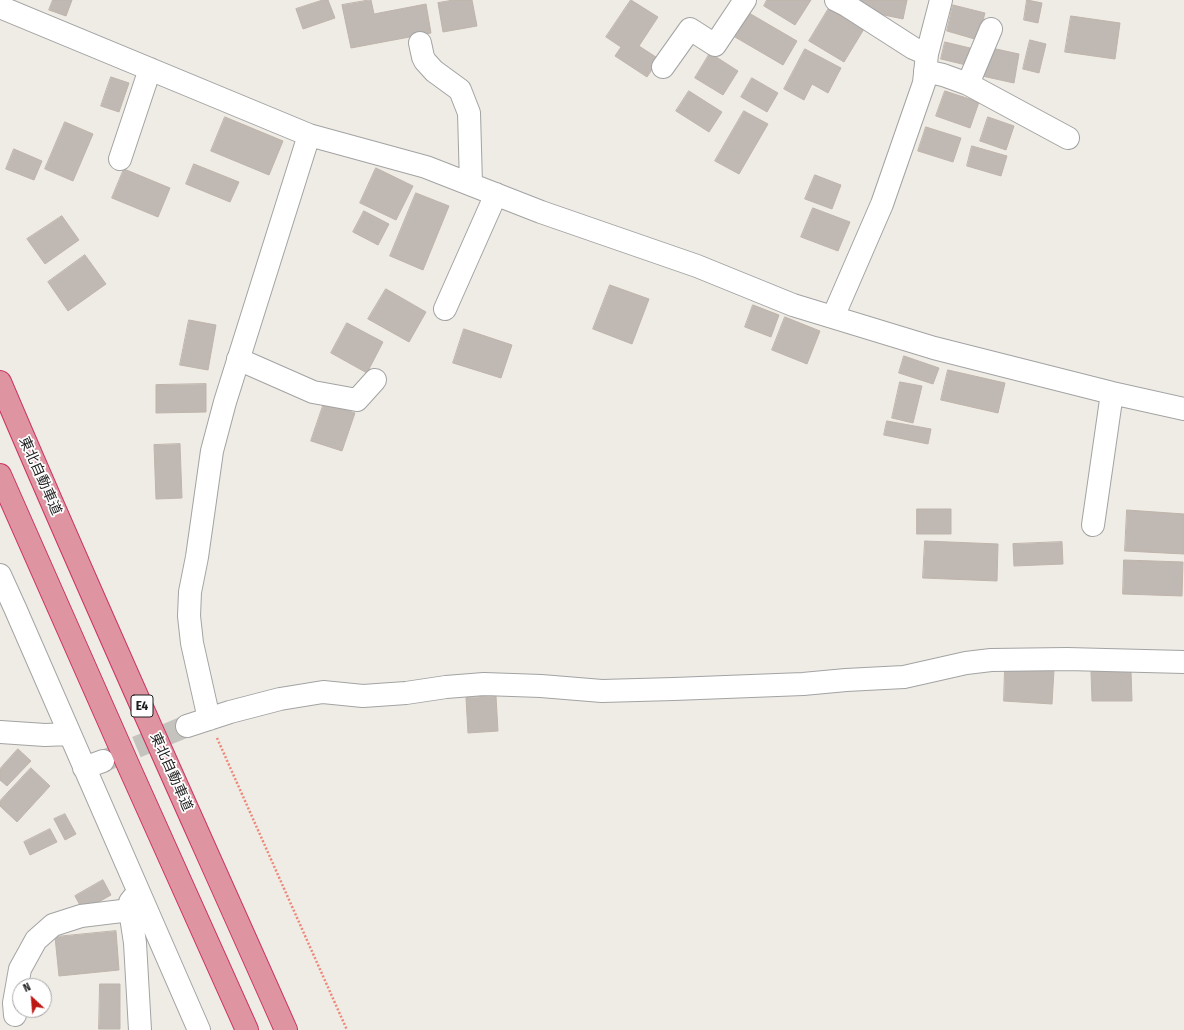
<!DOCTYPE html>
<meta charset="utf-8">
<style>
body{margin:0}
#map{position:relative;width:1184px;height:1030px;overflow:hidden;background:#efece6;font-family:"Fira Sans Condensed",sans-serif}
canvas{display:block}
.north{position:absolute;left:12px;top:978px;width:40px;height:40px;box-sizing:border-box;background:#fff;border:1px solid #a5a5a5;border-radius:50%;rotate:334deg;font-size:11px;font-weight:700;line-height:16px;text-align:center;color:#1f1f1f}
.north::after{content:'';display:block;margin:auto;width:14px;height:18px;background:#bb1713;clip-path:polygon(50% 0,100% 100%,50% 72%,0 100%)}
</style>
<div id="map">
<canvas width="1184" height="1030"></canvas>
<div class="north">N</div>
</div>
<script>
const c = document.querySelector('canvas').getContext('2d');
c.lineJoin = 'round';
function fillPath(path, color) { c.fillStyle = color; c.fill(path, 'evenodd'); }
function strokePath(path, color, width, dash) { c.strokeStyle = color; c.lineWidth = width; c.lineCap = dash ? 'butt' : 'round'; c.setLineDash(dash || []); c.stroke(path); }
function write(font, color, halo, rows, align = 'center') {
  c.font = font + ' "Fira Sans Condensed","Noto Sans JP",sans-serif'; c.lineWidth = 3.5; c.setLineDash([]); c.textBaseline = 'middle'; c.strokeStyle = halo; c.fillStyle = color; for (const [text, x, y, turn = 0] of rows) {
    c.save(); c.translate(x, y); c.rotate((+turn || 0) * Math.PI / 180); c.textAlign = isNaN(turn) ? turn : align; if (halo) c.strokeText(text, 0, 0); c.fillText(text, 0, 0); c.restore();
  }
}
const building = new Path2D(`
 M53 0H72L66 16 49 10Z
 M323 0H328L335 18 303 29 296 9Z
 M371 0 374 14 426 4 431 33 351 48 342 5Z
 M454 0H472L477 26 443 32 438 3Z
 M631 0 658 17 639 46 659 59 647 77 615 56 621 47 606 37Z
 M767 0H811L795 25 764 6Z
 M862 0H907L903 19 860 10Z
 M1027 0 1042 3 1038 23 1024 20Z
 M953 5 985 13 978 40 947 31Z
 M829 8 864 29 844 62 809 41Z
 M749 13 797 41 783 65 735 37Z
 M1071 16 1120 23 1115 59 1065 52Z
 M1030 40 1046 44 1039 73 1023 69Z
 M945 42 970 48 966 65 941 59Z
 M987 47 1019 54 1014 83 982 76Z
 M805 49 841 68 828 93 812 84 804 100 784 89Z
 M710 53 738 71 723 95 695 78Z
 M111 77 129 83 119 112 101 106Z
 M752 78 778 93 767 112 741 97Z
 M689 91 722 112 709 132 676 111Z
 M945 91 979 102 970 128 936 116Z
 M744 111 768 124 739 174 715 161Z
 M225 117 283 141 269 175 211 151Z
 M988 117 1014 126 1006 150 980 141Z
 M65 122 93 134 73 181 45 169Z
 M926 127 961 138 953 162 918 151Z
 M972 146 1007 156 1001 176 967 166Z
 M14 149 42 161 34 180 6 169Z
 M194 164 239 182 230 202 186 184Z
 M376 168 413 186 396 220 360 203Z
 M124 169 170 188 158 217 112 198Z
 M815 175 841 185 832 209 805 199Z
 M416 193 449 206 423 270 390 256Z
 M813 208 850 222 838 251 801 237Z
 M364 211 389 224 378 245 353 232Z
 M62 216 79 240 45 264 27 239Z
 M85 255 106 284 68 311 48 282Z
 M610 285 649 299 632 344 593 329Z
 M386 289 426 312 409 342 368 319Z
 M753 305 779 315 771 337 745 327Z
 M785 317 820 331 807 364 772 350Z
 M189 320 216 325 208 370 180 365Z
 M347 323 383 342 367 373 331 353Z
 M464 329 512 345 501 378 453 363Z
 M904 356 939 368 933 384 899 373Z
 M948 370 1005 383 998 413 941 400Z
 M900 382 922 386 913 423 892 418Z
 M206 384V412L156 413V385Z
 M324 403 355 413 342 451 311 441Z
 M887 421 931 429 928 444 884 435Z
 M180 444 182 498 156 499 154 445Z
 M917 509H951V534H917Z
 M1127 510 1184 514V554L1125 551Z
 M925 541 998 544 997 581 923 578Z
 M1062 542 1063 564 1014 566 1013 544Z
 M1124 560 1183 562 1182 596 1123 594Z
 M1005 668 1054 670 1052 704 1004 701Z
 M1131 671 1132 701H1092L1091 672Z
 M496 696 498 731 468 733 466 698Z
 M18 749 31 761 7 786 0 780V769Z
 M31 768 50 786 17 822 0 806V801Z
 M65 814 76 834 65 840 54 819Z
 M50 829 57 842 30 855 24 842Z
 M103 880 111 895 83 911 75 896Z
 M116 931 119 970 59 976 55 937Z
 M100 984H120V1029H99Z`);
fillPath(building, '#bfb8b3');
strokePath(building, '#bfb4aa', 1);
strokePath(new Path2D(`
 M106 760 187 726`), '#c5c3be', 22, [22, 11]);
const minor = new Path2D(`
 M0 7 309 135 426 167 541 212 697 266 793 305 934 348 1112 393 1184 409
 M420 43 423 57 425 61 434 71 460 90 469 113 471 184
 M927 54 941 0
 M663 67 690 29 715 45 745 0
 M925 71 943 75 968 84 1068 138
 M968 84 991 29
 M120 159 150 69
 M445 309 496 194
 M833 317 882 204 924 83 927 54 913 48 846 5 836 0
 M238 359 313 392 357 400 375 380
 M1093 525 1112 393
 M0 575 15 608 199 1030
 M209 719 192 643 189 616 190 592 197 557 212 451 225 402 309 135
 M187 726 230 712 280 699 323 692 363 696 406 693 446 687 484 684 541 686 602 691 674 689 803 684 846 680 904 677 966 663 991 660 1067 659 1184 662
 M0 732 45 735 70 734
 M84 768 103 761
 M134 897 130 902V910L135 943 140 1030
 M15 1015 14 1003 20 969 36 940 53 925 81 916 130 910`);
const highway = new Path2D(`
 M0 382C92 599 190 814 286 1030
 M0 475 129 767 247 1030`);
strokePath(minor, '#a3a3a3', 24);
strokePath(highway, '#ca3564', 24);
strokePath(new Path2D(`
 M217 738 347 1030`), '#ed8879', 2.5, [2, 2]);
strokePath(minor, '#fff', 22);
strokePath(highway, '#df95a1', 22);
for (const [x, y, w] of [
 [142,706,22]
]) { const box = new Path2D(); box.roundRect(x - w / 2, y - 11, w, 22, 3); c.fillStyle = '#fff'; c.fill(box); strokePath(box, '#1f1f1f', 1); }
write('bold 13px', '#1f1f1f', null, [
 ["E4",142,706]
]);
write('14px', '#1f1f1f', '#fff', [
 ["東北自動車道",40,476,66],
 ["東北自動車道",171,772,66]
]);
</script>
